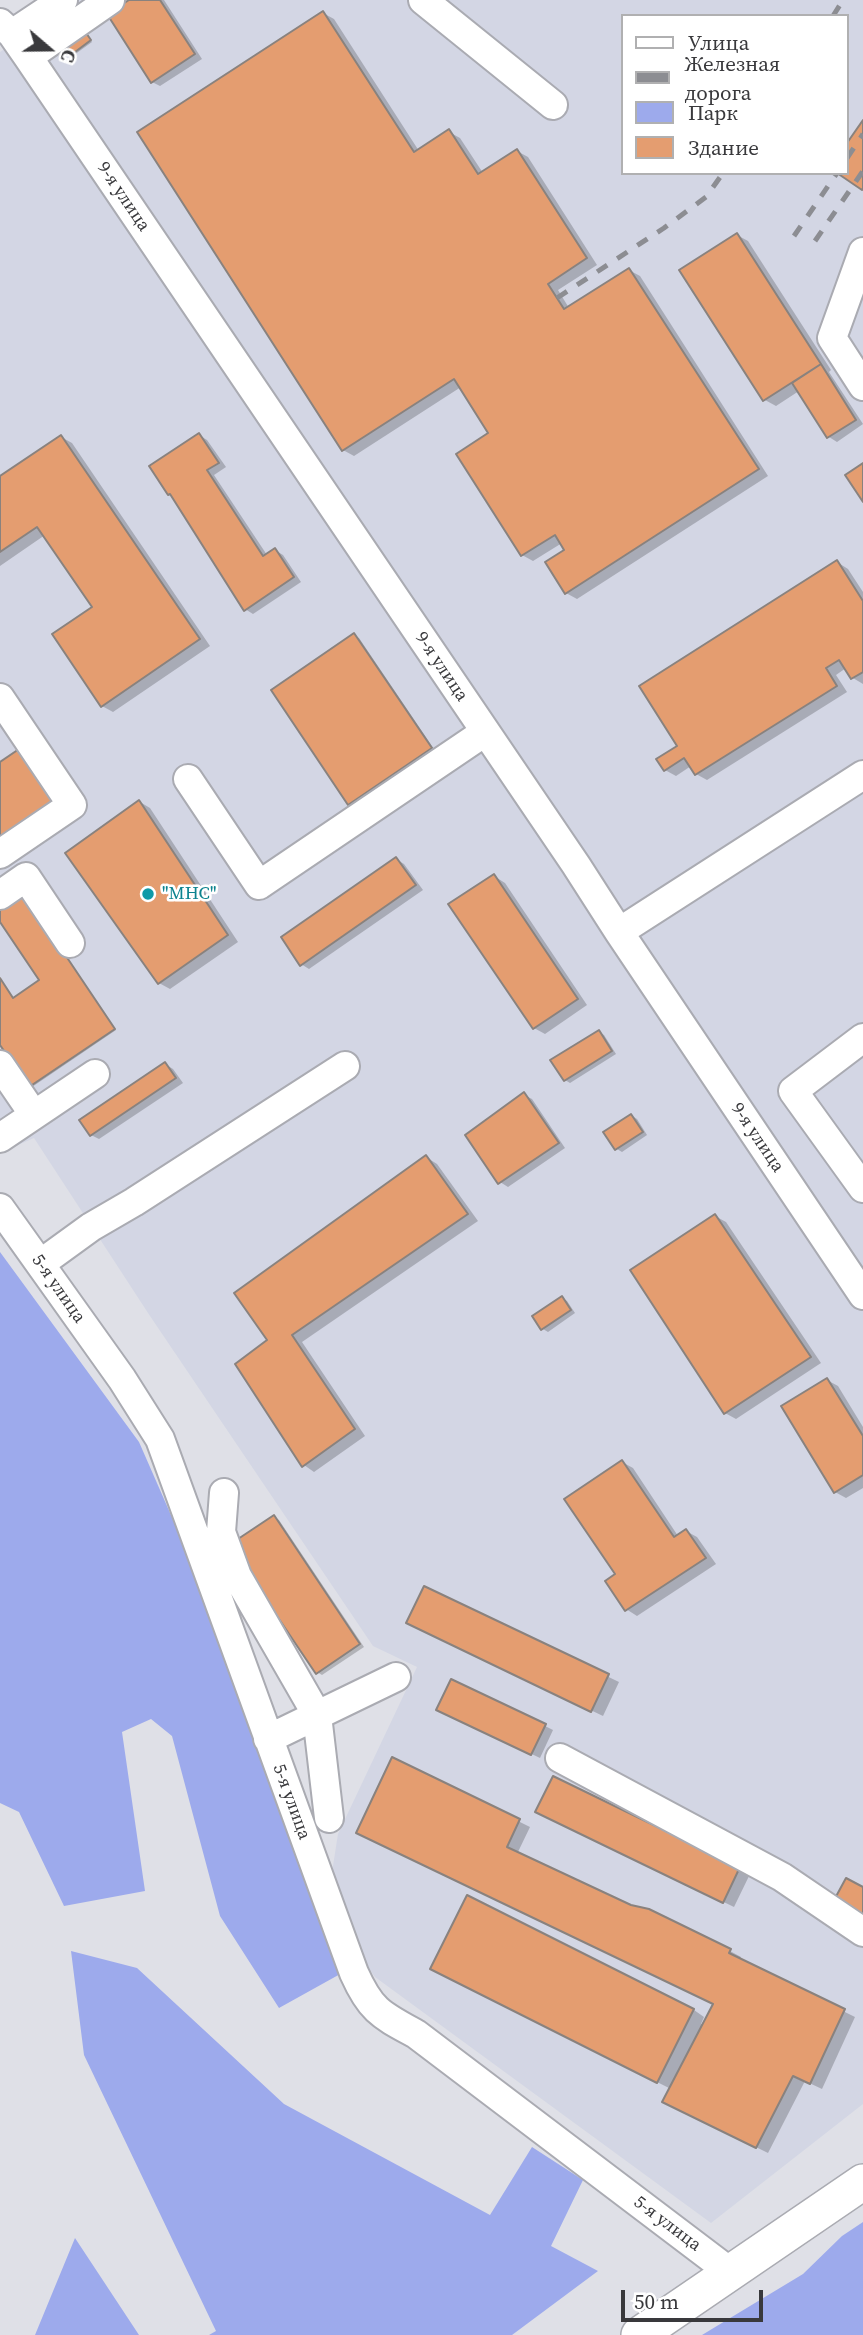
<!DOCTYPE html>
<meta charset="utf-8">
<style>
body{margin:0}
#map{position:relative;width:863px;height:2335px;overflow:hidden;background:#dfe0e7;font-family:"Source Serif 4",serif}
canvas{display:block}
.legend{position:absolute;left:621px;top:14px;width:228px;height:161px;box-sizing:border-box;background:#fff;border:2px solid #b0b0b1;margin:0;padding:9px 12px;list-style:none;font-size:21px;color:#39393c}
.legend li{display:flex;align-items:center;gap:14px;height:35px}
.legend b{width:35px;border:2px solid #b0b0b1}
.north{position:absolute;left:14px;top:14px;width:70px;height:70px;-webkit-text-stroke:5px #fff;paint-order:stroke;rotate:110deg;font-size:19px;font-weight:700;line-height:28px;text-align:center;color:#39393c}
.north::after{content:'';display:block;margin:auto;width:24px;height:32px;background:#39393c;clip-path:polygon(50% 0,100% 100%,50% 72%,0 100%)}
.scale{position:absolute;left:621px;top:2290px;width:142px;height:32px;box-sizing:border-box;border:4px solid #39393c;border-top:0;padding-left:9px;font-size:21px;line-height:24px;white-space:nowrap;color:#39393c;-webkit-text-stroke:5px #fff;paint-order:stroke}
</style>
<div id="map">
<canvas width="863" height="2335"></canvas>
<ul class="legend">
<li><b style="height:9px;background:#fff"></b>Улица</li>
<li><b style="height:9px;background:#8c8d92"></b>Железная дорога</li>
<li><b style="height:19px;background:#9daaec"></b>Парк</li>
<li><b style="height:19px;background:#e49d70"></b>Здание</li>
</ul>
<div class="north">С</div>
<div class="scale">50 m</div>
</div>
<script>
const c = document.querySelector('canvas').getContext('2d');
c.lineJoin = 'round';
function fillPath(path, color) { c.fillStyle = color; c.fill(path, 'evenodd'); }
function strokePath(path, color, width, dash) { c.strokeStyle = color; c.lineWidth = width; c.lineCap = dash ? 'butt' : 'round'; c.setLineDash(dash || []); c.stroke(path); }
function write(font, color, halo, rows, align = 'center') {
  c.font = font + ' "Source Serif 4",serif'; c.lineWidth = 5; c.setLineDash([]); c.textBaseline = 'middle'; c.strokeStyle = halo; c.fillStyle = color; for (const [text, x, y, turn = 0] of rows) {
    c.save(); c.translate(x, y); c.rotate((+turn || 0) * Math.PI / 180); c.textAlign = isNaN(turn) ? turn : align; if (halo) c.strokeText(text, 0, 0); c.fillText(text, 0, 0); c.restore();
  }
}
fillPath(new Path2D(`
 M78 0H863V2104L711 2223 375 1977 352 1946 330 1885 338 1834 417 1667 373 1646 150 1316 34 1138 2 1152 0 1150V52ZM623 16H847V173H623Z`), '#d3d6e4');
fillPath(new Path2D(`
 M0 1252 139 1442 206 1595 342 1973 279 2008 220 1916 172 1736 151 1719 122 1732 145 1891 64 1906 19 1812 0 1803Z
 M71 1951 137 1968 284 2104 490 2215 532 2147 583 2180 551 2246 598 2271 512 2335H209L216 2331 84 2055Z
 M863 2222V2335H702L803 2274 842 2236Z
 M75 2238 139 2335H35Z`), '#9daaec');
fillPath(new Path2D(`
 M132 0H164L202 59 160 86 152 82Z
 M323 13 334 19 419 151 449 132 460 138 483 173 517 151 528 157 597 265 558 290 569 308 629 270 640 276 768 476 577 599 566 593 567 550 562 543 533 561 522 555 491 434 461 387 354 456 343 450Z
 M86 33 92 42 74 55 72 54Z
 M737 235 748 241 831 370 829 372 863 424 837 442 829 437 799 391 776 406 765 400Z
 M199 435 207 440 226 467 214 475 267 555 275 550 283 555 301 582 253 614 245 609 173 496 169 494Z
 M61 437 72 443 210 646 113 712 102 706 94 608 45 535 0 566V479Z
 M837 562 848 569 863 592V684L853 678 846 668 836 675 847 692 707 780 696 774 691 766 676 776 665 770 679 746Z
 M354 636 359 638 436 752 355 806 350 803Z
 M140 802 150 808 238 942 170 989 159 983Z
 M396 859 404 864 423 890 309 969 301 964Z
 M494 876 505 883 587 1005 545 1034 534 1028Z
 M25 895 116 1030 32 1087 0 1041V978L14 999 42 980 0 918V910Z
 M599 1032 604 1035 616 1054 570 1083 565 1080Z
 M165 1064 173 1069 183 1083 99 1139 91 1135Z
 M524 1095 532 1099 565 1148 508 1187 500 1182Z
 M632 1116 637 1119 647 1135 622 1152 617 1149 606 1133Z
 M426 1157 437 1164 478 1221 302 1342 365 1436 314 1472 304 1465 269 1341Z
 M715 1216 726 1222 821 1363 736 1419 725 1413Z
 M562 1298 567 1301 575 1313 548 1332 543 1329 534 1317Z
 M827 1380 838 1386 863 1427V1488L846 1498 835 1492Z
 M622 1462 633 1468 678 1536 686 1531 697 1537 716 1564 637 1616 626 1609Z
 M274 1517 279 1520 364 1647 322 1675 317 1672Z
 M424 1588 619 1682 603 1716 419 1628Z
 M446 1713 545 1726 553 1730 540 1758Z
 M393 1759 530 1827 517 1854 631 1907 649 1911 730 1951 741 1957 740 1960 855 2017 822 2089 805 2081 768 2153 675 2107 671 2089 443 1975 468 1898 694 2010 704 2017 701 2024 704 2025 715 2005 368 1838Z
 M553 1778 750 1874 734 1907 548 1817Z`), '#0003');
const building = new Path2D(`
 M129 0H160L195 54 151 83 107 14Z
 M323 11 414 152 449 129 478 174 517 149 587 258 548 284 564 309 629 268 759 469 565 594 545 562 564 550 555 535 521 556 456 454 488 433 454 379 342 451 137 132Z
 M84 30 91 40 71 55 64 45Z
 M863 120V188L862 190 837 173H847V143Z
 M737 233 821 364 763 401 679 270Z
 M821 364 856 420 827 438 792 383Z
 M199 433 219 463 207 470 263 556 275 548 294 577 244 611 170 494 168 495 149 466Z
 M61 435 200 639 101 707 52 634 92 607 37 527 0 552V476Z
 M863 463V502L845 475Z
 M837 560 863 601V672L851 679 839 660 826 668 837 686 695 775 684 758 664 771 656 759 677 746 639 686Z
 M354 633 432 748 348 805 271 690Z
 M25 745 64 803 0 846V762Z
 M139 800 228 935 158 984 65 853Z
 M396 857 416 885 300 966 281 937Z
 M494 874 578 999 533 1029 448 904Z
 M23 892 115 1029 29 1087 0 1045V978L13 998 39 980 0 922V908Z
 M599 1030 612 1051 564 1081 550 1060Z
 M165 1062 176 1078 90 1136 79 1120Z
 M524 1092 559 1143 498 1184 465 1135Z
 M631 1114 643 1132 615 1150 603 1132Z
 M426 1155 468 1214 292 1335 355 1429 302 1467 235 1364 267 1340 234 1293Z
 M715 1214 811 1357 724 1414 630 1270Z
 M562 1296 571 1310 541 1330 532 1316Z
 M827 1378 863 1436V1475L834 1493 781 1406Z
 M622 1460 674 1537 686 1529 706 1558 625 1611 605 1581 615 1574 564 1499Z
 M274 1515 360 1644 316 1674 229 1545Z
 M424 1586 609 1674 591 1712 406 1623Z
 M451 1679 546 1724 531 1755 436 1710Z
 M392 1757 520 1819 507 1847 631 1905 649 1909 731 1949 729 1953 845 2009 810 2084 793 2076 756 2148 662 2102 713 2004 356 1833Z
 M553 1776 740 1867 723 1903 535 1812Z
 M846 1878 863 1887V1918L833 1902Z
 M467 1895 694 2009 657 2083 430 1969Z`);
fillPath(building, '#e49d70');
strokePath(building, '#89827e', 2);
const minor = new Path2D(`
 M423 0 553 105
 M0 23 12 34 28 57 576 865 619 932 863 1295
 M12 34 63 0
 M28 57 110 0
 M863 252 832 338 863 386
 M0 698 72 805 0 854
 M188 779 259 885 485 732
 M0 895 26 877 70 943
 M619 932 863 775
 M863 1038 793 1091 863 1188
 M0 1065 34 1115
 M0 1138 95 1074
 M0 1208 122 1379 160 1439 354 1973C371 2011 381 2015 416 2034L730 2272
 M40 1264 91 1227 134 1202 345 1066
 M224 1493 221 1532 237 1576 317 1715 329 1818
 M268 1739 396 1677
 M560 1758 782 1877 863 1932`);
const major = new Path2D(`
 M639 2335 863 2182`);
strokePath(minor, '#aaabb2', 32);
strokePath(major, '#aaabb2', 38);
strokePath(minor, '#fff', 28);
strokePath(major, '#fff', 35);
strokePath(new Path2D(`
 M833 16 843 0
 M847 158 863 134
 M794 236 837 173
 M815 241 863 171
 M557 298 664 228 706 197 723 173`), '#8c8d92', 5, [12, 12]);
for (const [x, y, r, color] of [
 [148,894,7,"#0f9aa8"]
]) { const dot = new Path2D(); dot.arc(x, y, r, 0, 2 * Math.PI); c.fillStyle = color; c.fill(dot); strokePath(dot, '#fff', 2.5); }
write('18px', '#39393c', '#fff', [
 ["9-я улица",123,197,56],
 ["9-я улица",441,667,56],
 ["9-я улица",757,1138,56],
 ["5-я улица",58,1289,55],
 ["5-я улица",291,1802,70],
 ["5-я улица",667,2224,37]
]);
write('18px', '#0d838f', '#fff', [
 ["\"МНС\"",162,894]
], 'left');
</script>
